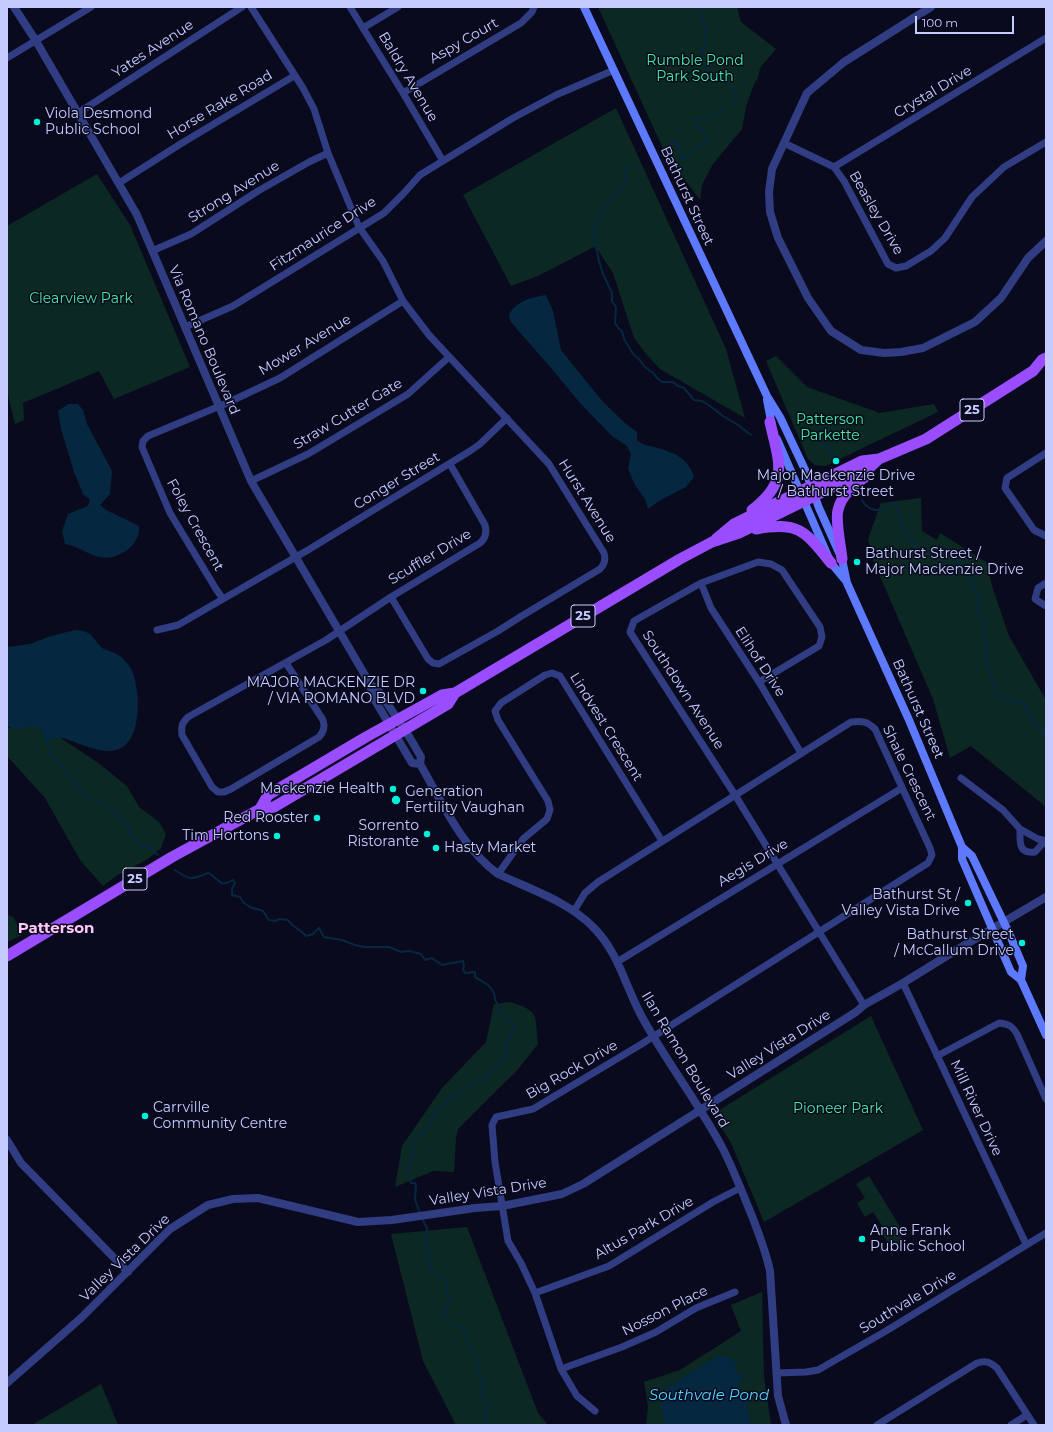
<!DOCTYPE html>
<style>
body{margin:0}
#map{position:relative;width:1053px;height:1432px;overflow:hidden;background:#0a0a1e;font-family:Montserrat,sans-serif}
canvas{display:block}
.frame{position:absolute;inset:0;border:8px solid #c6cbff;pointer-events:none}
.scale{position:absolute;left:915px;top:16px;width:99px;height:18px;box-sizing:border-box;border:2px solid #c6cbff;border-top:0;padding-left:5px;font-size:12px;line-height:14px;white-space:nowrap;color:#c6cbff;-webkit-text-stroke:3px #0a0a1e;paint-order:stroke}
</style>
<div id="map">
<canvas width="1053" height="1432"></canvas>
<div class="frame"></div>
<div class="scale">100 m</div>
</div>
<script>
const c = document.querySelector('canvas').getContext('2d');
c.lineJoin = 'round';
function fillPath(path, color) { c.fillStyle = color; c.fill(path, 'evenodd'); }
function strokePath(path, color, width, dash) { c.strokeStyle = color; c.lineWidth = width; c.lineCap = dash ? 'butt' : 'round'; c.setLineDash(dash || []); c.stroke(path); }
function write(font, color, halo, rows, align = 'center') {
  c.font = font + ' Montserrat,sans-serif'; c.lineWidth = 3; c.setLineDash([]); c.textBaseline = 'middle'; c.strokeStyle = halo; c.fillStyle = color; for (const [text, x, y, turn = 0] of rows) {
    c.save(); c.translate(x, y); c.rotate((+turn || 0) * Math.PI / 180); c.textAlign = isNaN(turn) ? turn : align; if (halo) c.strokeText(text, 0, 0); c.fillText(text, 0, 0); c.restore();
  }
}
fillPath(new Path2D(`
 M598 7H737L741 22 776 49 760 68 758 78 754 84 746 107 742 129 713 164 702 185 700 200 666 155Z
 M616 108 726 349 745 418 660 369 647 355 634 338 613 273 598 250 594 247 538 276 511 286 463 195Z
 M97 174 130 225 190 367 114 399 99 371 23 403 24 420 15 424 7 391V226Z
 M776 356 807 387 880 413 934 404 938 412 825 466 815 465 808 459 766 361Z
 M921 498 922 531 937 540 940 533 986 562 992 586 1009 636 1046 700V807L971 746 950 758 933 699 873 560 868 539 881 503Z
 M43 724 56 735 97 762 127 786 139 807 159 822 166 834 161 848 148 859 116 876 103 886 80 860 45 798 7 756V728Z
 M7 914 14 918 22 935 7 942Z
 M510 1002C540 1011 535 1015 538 1044L515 1073 503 1084 458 1129 456 1138 454 1172 433 1171 395 1187 402 1146 442 1088 486 1042 494 1004Z
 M871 1016 923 1130 764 1222 731 1143 713 1114Z
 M869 1176 902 1230 899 1245 889 1246 880 1229 883 1227 873 1212 865 1217 857 1203 865 1198 856 1184Z
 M467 1227 538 1413 548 1425H456L423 1361 391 1234Z
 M762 1292 764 1377 771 1425H646L648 1406 644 1382 680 1370 741 1331 731 1305Z
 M101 1384 118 1425H32Z`), '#0c2822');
fillPath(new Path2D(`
 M546 295 553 311 561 350 603 402 625 423 637 432V440C643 446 647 445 654 447 673 452 688 457 694 477L686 487 659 501 648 509 645 499 635 485 628 469 631 454 627 446 612 436 580 403 551 368 510 321 509 314C519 300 529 298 546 295Z
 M68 404H78L83 410 87 424 112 471 110 494 100 505 106 510 139 526C139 530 139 535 137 538 131 551 115 560 100 557 88 555 78 546 65 544L62 531 68 514 88 506 90 500 83 494 74 472 61 429 58 411Z
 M75 630C92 631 91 636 101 647 103 649 106 650 109 651 119 654 124 658 130 667 141 686 144 743 116 750 103 754 86 746 74 742 71 741 67 739 63 738 57 737 46 743 43 737 42 735 43 732 41 729L32 726 15 729 7 726V647L30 644 51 636Z
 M717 1356H728L735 1362 736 1374 741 1373 743 1380 739 1383 738 1392 744 1396 749 1412 750 1425H665L660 1405 663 1390Z`), '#062740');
strokePath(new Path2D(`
 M696 7 706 27 705 31 706 41 701 56C705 67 716 78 726 84
 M731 86C736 89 736 94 736 100L732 104
 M671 144 672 142 678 145 681 158 684 159 705 142 706 138 705 133 695 124 694 121 697 118 712 116 725 108
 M631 165C621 172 626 175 625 185L613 195 604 208 595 224V230L596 236 595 242 599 261 603 274 612 293V301L616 307 615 323 619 329 622 331 624 339 633 354 638 358 645 367 653 373 658 379 662 382H673L678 386 684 388 694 400 702 401 710 406 723 416 738 425 751 435
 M810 434 817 438 820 444 825 445 834 453
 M862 500C866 507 873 512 882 509 887 508 889 504 894 504L898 507 900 521 908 537 920 551 935 553 942 548 946 549 949 555 957 558 958 561 955 565 954 569 956 571 964 565 967 569 980 601 978 604V608L983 622V627L986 638 987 664 999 698 1018 701 1024 704 1034 723 1046 735
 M47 738 46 740 51 755 62 766 67 774 74 779 85 796 95 802 105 804 109 807 114 813 121 818 129 828 131 836 139 844 148 847 158 855
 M175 870C189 880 192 880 208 873 220 877 217 889 233 880L235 883 232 889V895L240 897 244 903 250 907 263 911 269 920 275 921 279 919 288 920C294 929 299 928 306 936L313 934 319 928 324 937 342 940 355 945 364 947H389L401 952 409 951 421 954 425 960 432 958 442 965 463 961 464 966 463 969 465 973 475 972V977C485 983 495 987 495 1000L499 1006V1013C504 1015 506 1019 511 1020 515 1029 513 1034 507 1041L508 1050 498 1065 485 1078 477 1081 444 1103 440 1109 436 1112 426 1129 416 1139 412 1149 413 1159 409 1166 408 1175 411 1183H415L416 1185 415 1200 420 1213
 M421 1217 427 1228 426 1247 429 1255 430 1268 435 1274 443 1278 446 1283 449 1302 443 1317 445 1321 462 1328 465 1333 470 1348 478 1360V1371L483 1379 482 1395 483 1397 488 1400 484 1411 486 1423 490 1425`), '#062740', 2);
strokePath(new Path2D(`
 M251 7 303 88 314 109 328 153 359 227 383 261 403 301 429 335 549 464 604 553C606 559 605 564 600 569L520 617 498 631 439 664 433 663 428 659 391 597
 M350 7 403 93 443 161
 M363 28 398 7
 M7 58 91 7
 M403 93 521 23 532 12 534 7
 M78 113 242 7
 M784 143 834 167 844 181 888 264 896 268 906 266 931 251 945 238 972 197 1004 167 1046 142
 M834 167 1046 38
 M119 183 182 143 294 76
 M152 251 191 234 258 191 309 162 328 153
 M403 301 280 378 227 403 148 436 143 441 142 447 144 452 170 513 216 589 223 599 308 550 470 451 480 444 507 418
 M185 327 233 306 384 213 404 193 420 175 513 118 556 95 614 70
 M1046 453 1007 478 1005 488 1034 530 1046 536
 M251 481 308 454 408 394 449 357
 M701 583 711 608 759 682 801 753
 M1046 583 1038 588 1035 599 1046 606
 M157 630 178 625 223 599
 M286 663 323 720C325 726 324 732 319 737L231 789 224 792H218L212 787 182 735C181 726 182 723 188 717L326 640 391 597 480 543C486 538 487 532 485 525L450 464
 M759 682 819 646 822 637 820 627 782 570 771 564 758 562 701 583 634 621 630 632 735 795 864 1005
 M961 778 1003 810 1020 829 1038 839 1046 841
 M1020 829C1020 842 1018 854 1035 852L1045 841
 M498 874 523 839 547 819 550 810 548 801 498 720 495 711 501 703 545 675 552 673 560 676 662 841
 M574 911 585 893 598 882 851 722C862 721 867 721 875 729L930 848 932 855 928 863 640 1045 533 1109 496 1117 492 1125 495 1162 508 1241 521 1263 535 1293 561 1369 577 1396 595 1411
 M617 962 902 788
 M903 983 1026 1244
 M937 1056 999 1023C1009 1024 1012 1026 1017 1034L1046 1099
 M535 1293 609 1266 713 1202 740 1188
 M561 1369 622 1347 656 1332 696 1308 735 1292
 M777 1373 806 1372 818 1370 886 1331 1046 1233
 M877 1425 977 1363C986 1360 990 1362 997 1368L1034 1425
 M1011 1425 1027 1415`), '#303d82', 7);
strokePath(new Path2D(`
 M14 7 36 41 137 215 251 481 362 670 370 684 373 697 412 763 420 764
 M931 7 844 62 807 93 772 169 769 192 770 212 778 238 808 298 831 331 861 350 884 353 901 352 923 348 975 322 1001 298 1028 258 1046 241
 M370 684 381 694 410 738 421 757 420 764C442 802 462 848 498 874 530 889 569 902 593 927 618 951 626 988 642 1017 667 1063 699 1103 723 1149 734 1171 743 1194 752 1216 759 1234 766 1252 770 1271L778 1396 786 1425
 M7 1140 21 1163 128 1272
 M7 1383 81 1318 170 1229 208 1205 233 1199 258 1198 358 1222 392 1220 475 1208 502 1206 562 1194 583 1184 856 1012 864 1005 903 983 958 949 1046 897`), '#303d82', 8);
strokePath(new Path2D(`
 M584 7 767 396 780 417 806 472 819 508 842 559 847 583 909 720 962 847V859L1011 972 1021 980 1046 1035
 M767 400 772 426
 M777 439 831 563 846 581
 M962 847 972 856 1009 933 1023 966 1021 980`), '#5d7aff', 8);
strokePath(new Path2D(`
 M752 510C790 481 779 463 770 422
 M756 529C799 521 805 531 831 563
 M716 539 734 524 862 461 879 459 926 439 1033 371 1042 360 1046 358
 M842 559C841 547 835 521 838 510 841 496 856 482 868 475
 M260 809 268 795 366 737 442 695 455 693 680 559 712 542 739 533 867 470 879 459
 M7 956 172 857 260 809 274 807 448 704 455 693`), '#994dff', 11);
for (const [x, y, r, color] of [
 [37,122,4,"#00f1d9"],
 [836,461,4,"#00f1d9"],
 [857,562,4,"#00f1d9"],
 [423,691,4,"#00f1d9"],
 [393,789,4,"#00f1d9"],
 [396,800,5,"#00f1d9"],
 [317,818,4,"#00f1d9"],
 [427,834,4,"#00f1d9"],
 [277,836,4,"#00f1d9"],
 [436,848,4,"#00f1d9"],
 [968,903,4,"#00f1d9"],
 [1022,943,4,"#00f1d9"],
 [145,1116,4,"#00f1d9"],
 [862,1239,4,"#00f1d9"]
]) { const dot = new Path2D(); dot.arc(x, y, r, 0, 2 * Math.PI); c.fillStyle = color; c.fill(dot); strokePath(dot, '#0a0a1e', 1.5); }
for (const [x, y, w] of [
 [972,410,24],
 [583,616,24],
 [135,879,24]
]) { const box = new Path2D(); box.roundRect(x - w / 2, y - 11, w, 22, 3); c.fillStyle = '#0a0a1e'; c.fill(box); strokePath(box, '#c6cbff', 1); }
write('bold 13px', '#c6cbff', null, [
 ["25",972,410],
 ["25",583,616],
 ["25",135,879]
]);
write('14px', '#c6cbff', '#0a0a1e', [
 ["Aspy Court",464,41,-30],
 ["Yates Avenue",153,49,-33],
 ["Baldry Avenue",408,77,59],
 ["Crystal Drive",933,92,-31],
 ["Horse Rake Road",220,105,-31],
 ["Strong Avenue",234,192,-32],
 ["Bathurst Street",687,196,65],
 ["Beasley Drive",876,213,60],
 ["Fitzmaurice Drive",323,234,-33],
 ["Via Romano Boulevard",204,340,67],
 ["Mower Avenue",305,345,-31],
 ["Straw Cutter Gate",348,414,-31],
 ["Conger Street",397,481,-31],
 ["Hurst Avenue",587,501,58],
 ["Foley Crescent",195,525,61],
 ["Scuffler Drive",430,557,-31],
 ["Elihof Drive",760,662,57],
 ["Southdown Avenue",683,690,57],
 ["Bathurst Street",918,709,66],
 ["Lindvest Crescent",606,727,58],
 ["Shale Crescent",909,773,64],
 ["Aegis Drive",753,863,-31],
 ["Valley Vista Drive",779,1045,-32],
 ["Ilan Ramon Boulevard",685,1060,59],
 ["Big Rock Drive",572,1070,-30],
 ["Mill River Drive",976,1108,65],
 ["Valley Vista Drive",488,1192,-9],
 ["Altus Park Drive",644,1228,-30],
 ["Valley Vista Drive",125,1258,-44],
 ["Southvale Drive",908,1302,-31],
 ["Nosson Place",665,1311,-27]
]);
write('14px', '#47eaa0', '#0a0a1e', [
 ["Rumble Pond",695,61],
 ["Park South",695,77],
 ["Clearview Park",81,299],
 ["Patterson",830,420],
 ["Parkette",830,436],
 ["Pioneer Park",838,1109]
]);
write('14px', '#c6cbff', '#0a0a1e', [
 ["Viola Desmond",45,114,"left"],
 ["Public School",45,130,"left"],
 ["Major Mackenzie Drive",836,476,"center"],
 ["/ Bathurst Street",836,492,"center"],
 ["Bathurst Street /",865,554,"left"],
 ["Major Mackenzie Drive",865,570,"left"],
 ["MAJOR MACKENZIE DR",415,683],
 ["/ VIA ROMANO BLVD",415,699],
 ["Mackenzie Health",385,789],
 ["Generation",405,792,"left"],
 ["Fertility Vaughan",405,808,"left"],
 ["Red Rooster",309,818],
 ["Sorrento",419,826],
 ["Ristorante",419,842],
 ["Tim Hortons",269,836],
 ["Hasty Market",444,848,"left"],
 ["Bathurst St /",960,895],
 ["Valley Vista Drive",960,911],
 ["Bathurst Street",1014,935],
 ["/ McCallum Drive",1014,951],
 ["Carrville",153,1108,"left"],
 ["Community Centre",153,1124,"left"],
 ["Anne Frank",870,1231,"left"],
 ["Public School",870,1247,"left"]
], 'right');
write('bold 15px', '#ffc8f6', '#0a0a1e', [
 ["Patterson",56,929]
]);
write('italic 15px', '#54d2ff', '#0a0a1e', [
 ["Southvale Pond",709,1396]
]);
</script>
